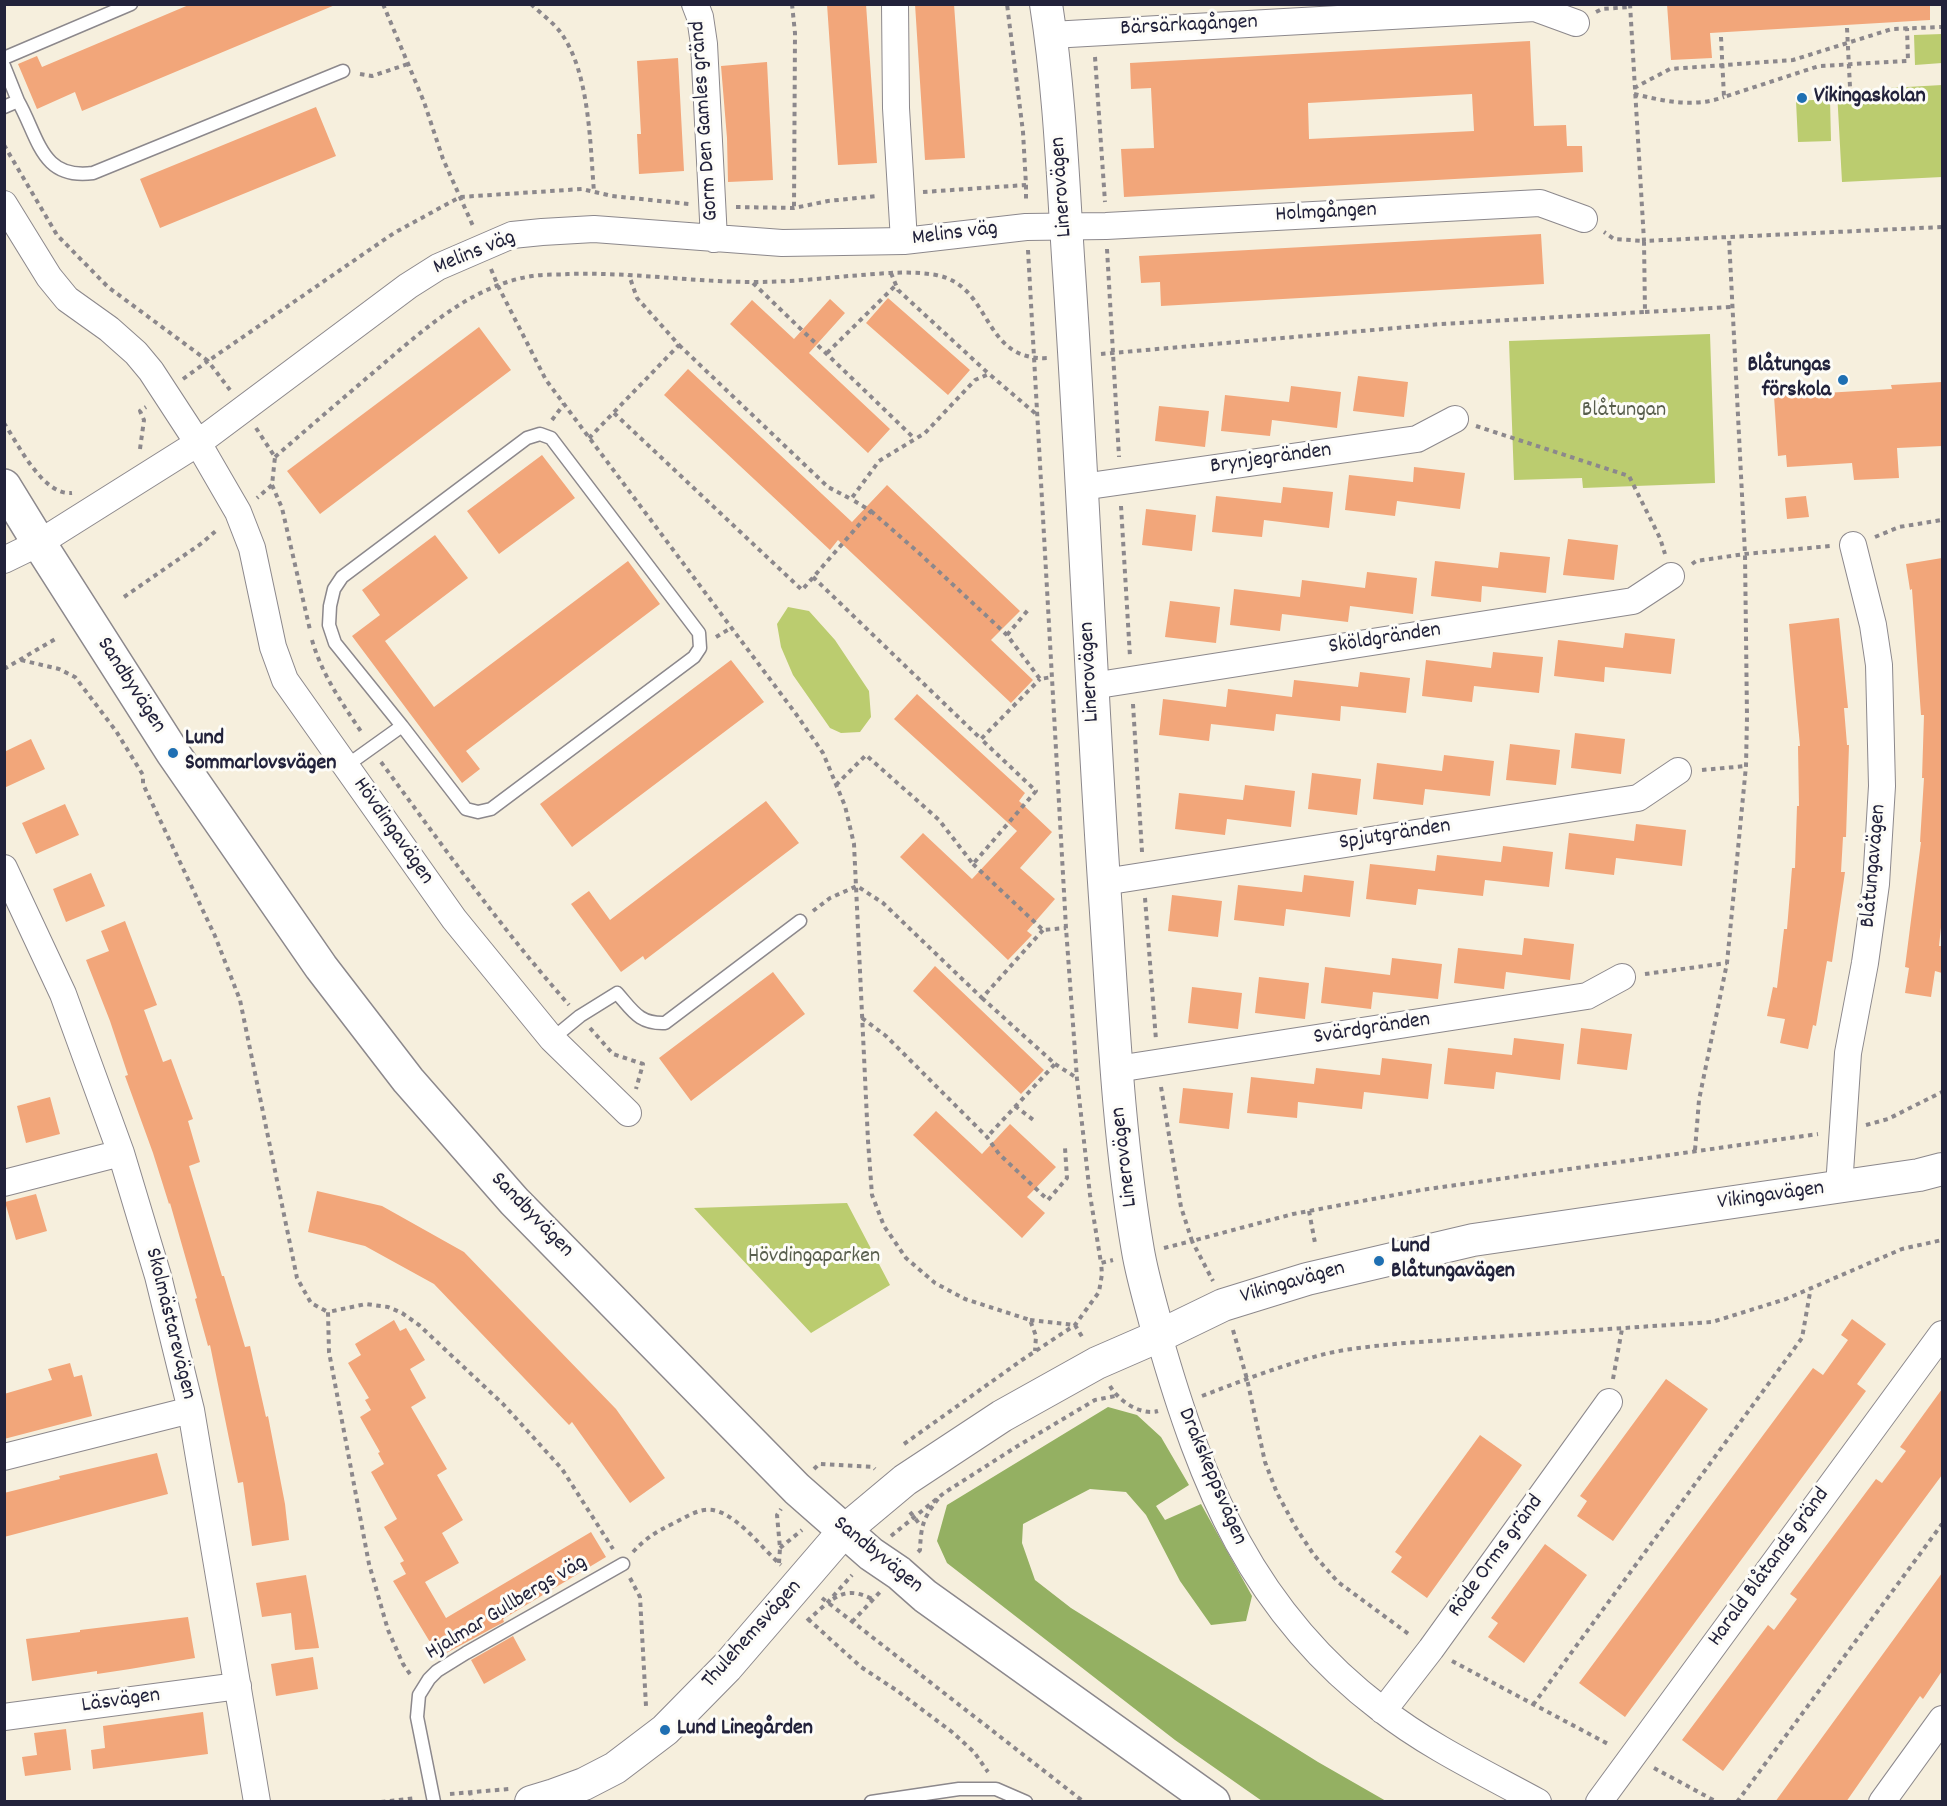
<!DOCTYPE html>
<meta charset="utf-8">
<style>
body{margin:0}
#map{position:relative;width:1947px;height:1806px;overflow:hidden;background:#f6efdd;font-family:Dekko,sans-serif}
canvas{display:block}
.frame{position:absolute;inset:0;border:6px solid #22223b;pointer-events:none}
</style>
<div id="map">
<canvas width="1947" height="1806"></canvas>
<div class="frame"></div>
</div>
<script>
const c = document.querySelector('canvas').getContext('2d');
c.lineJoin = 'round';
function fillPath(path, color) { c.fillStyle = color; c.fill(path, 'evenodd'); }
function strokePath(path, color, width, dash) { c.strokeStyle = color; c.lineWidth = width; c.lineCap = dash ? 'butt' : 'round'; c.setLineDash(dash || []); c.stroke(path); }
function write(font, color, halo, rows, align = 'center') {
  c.font = font + ' Dekko,sans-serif'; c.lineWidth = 6; c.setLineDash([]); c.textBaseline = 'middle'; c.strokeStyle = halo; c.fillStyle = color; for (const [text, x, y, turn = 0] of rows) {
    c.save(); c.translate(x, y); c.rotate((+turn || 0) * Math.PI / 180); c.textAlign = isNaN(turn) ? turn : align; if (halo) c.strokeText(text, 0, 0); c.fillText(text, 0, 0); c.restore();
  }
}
fillPath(new Path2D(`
 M1942 34V63L1915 65 1914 35Z
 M1942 85V177L1842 182 1837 91Z
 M1830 99 1831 141 1798 142 1796 101Z
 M1710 334 1715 483 1583 488 1582 478 1514 480 1509 341Z
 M788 607 809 611 835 640 869 691 871 717 860 732 841 733 830 728 793 675 781 647 777 624Z
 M847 1203 890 1285 811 1333 694 1208Z`), '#bbcc6f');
fillPath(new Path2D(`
 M1108 1407 1137 1415 1161 1437 1189 1485 1156 1506 1165 1520 1201 1504 1252 1596 1246 1621 1211 1625 1180 1581 1146 1515 1126 1492 1090 1489 1023 1524 1022 1543 1035 1580 1071 1608 1318 1762 1386 1801H1262L1175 1740 947 1563 937 1541 947 1505Z`), '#94b062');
fillPath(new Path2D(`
 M191 4 335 5 82 111 75 92 37 109 18 64 37 56 42 67Z
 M827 4H866L877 163 838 165Z
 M915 4H954L965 158 925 160Z
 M1667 4H1930V20L1710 33 1712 58 1671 60Z
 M1530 41 1534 126 1566 125 1567 146H1582L1583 172 1124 197 1121 149 1154 148 1151 88 1131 89 1130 63ZM1472 94 1474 131 1309 139 1308 103Z
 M678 58 684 171 639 174 637 134H641L637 61Z
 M767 62 773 180 728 182 727 138 721 66Z
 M316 107 336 156 160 228 140 179Z
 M1541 234 1544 284 1161 306 1160 282 1141 283 1139 256Z
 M888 298 970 370 948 395 866 323Z
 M830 299 845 313 809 353 890 429 868 453 730 324 752 300 794 339Z
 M479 327 511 370 320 514 287 471Z
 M688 369 852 522 887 485 1020 611 991 640 1033 680 1011 703 838 540 830 550 664 395Z
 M1358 376 1408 382 1404 417 1353 411Z
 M1942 382V446L1897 448 1899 478 1854 480 1852 463 1787 467 1786 455 1778 456 1774 396 1892 389 1891 385Z
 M1291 386 1341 392 1337 428 1272 420 1270 436 1221 431 1225 395 1289 402Z
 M1159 406 1209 411 1205 447 1155 441Z
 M542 455 575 498 499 554 467 511Z
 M1414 467 1465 473 1460 509 1397 501 1395 516 1345 510 1349 475 1413 482Z
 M1283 487 1333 492 1329 528 1264 520 1262 537 1212 532 1216 496 1281 503Z
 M1806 496 1809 517 1787 519 1785 498Z
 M1146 509 1196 515 1192 551 1142 545Z
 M435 535 468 578 385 641 434 707 628 561 660 604 466 751 480 769 462 783 352 636 380 615 362 590Z
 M1568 539 1618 545 1614 580 1563 575Z
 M1500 552 1550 557 1546 593 1482 586 1481 602 1431 596 1435 561 1498 568Z
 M1942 558V918L1939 946H1942V973L1935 971 1931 997 1905 993 1909 968 1905 967 1921 842H1920L1924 778H1922L1924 715H1921L1912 589 1910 590 1906 564Z
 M1367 572 1417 578 1413 614 1350 606 1348 622 1282 614 1280 631 1230 625 1234 589 1300 597 1302 580 1365 588Z
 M1170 601 1220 607 1216 643 1165 637Z
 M1839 618 1848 708H1844L1847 745H1849L1846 837H1843L1841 872H1845L1832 962 1827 961 1816 1026 1813 1025 1808 1049 1780 1043 1785 1019 1767 1016 1773 987 1777 988 1784 929H1787L1792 868H1795L1797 806H1799L1798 746H1800L1789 624Z
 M1625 633 1675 639 1671 674 1605 667 1604 682 1554 676 1558 640 1623 648Z
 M1493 652 1543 657 1539 693 1474 686 1472 702 1422 696 1426 660 1491 668Z
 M731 660 764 702 572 847 540 804Z
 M1360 672 1410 678 1406 713 1341 706 1340 721 1276 714 1274 731 1211 724 1209 741 1159 735 1163 699 1226 707 1228 689 1292 697 1294 680 1358 687Z
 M917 694 1025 793 1019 801 1052 832 1020 868 1055 899 1027 931 1032 935 1008 960 900 857 923 833 972 879 1017 831 894 719Z
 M1575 733 1625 739 1621 774 1571 768Z
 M31 739 45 769 4 788V752Z
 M1510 744 1560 750 1556 785 1506 780Z
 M1444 755 1494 761 1490 796 1425 789 1423 805 1373 799 1377 763 1442 771Z
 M1312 773 1361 779 1357 815 1308 809Z
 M1245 785 1295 791 1291 827 1227 819 1225 835 1175 829 1179 793 1243 800Z
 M766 801 799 843 645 960 643 956 621 972 571 904 589 891 610 920Z
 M65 804 79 835 36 854 22 823Z
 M1636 824 1686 830 1682 866 1616 858 1614 875 1565 869 1569 833 1634 841Z
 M1503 846 1553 852 1549 887 1485 880 1483 896 1418 889 1416 905 1366 899 1370 864 1435 871 1437 855 1501 862Z
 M91 873 105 906 66 922 53 889Z
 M1304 875 1354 881 1350 917 1286 909 1284 926 1234 920 1238 885 1302 892Z
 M1172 895 1222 901 1218 937 1168 931Z
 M125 921 157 1005 144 1010 163 1062 171 1059 193 1119 188 1121 200 1162 189 1166 222 1276H224L245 1347 250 1346 266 1417 268 1416 285 1504 289 1540 252 1546 243 1482 238 1483 210 1345 208 1346 195 1299 197 1298 170 1203 169 1204 153 1153 125 1076 128 1075 110 1021 86 960 109 951 101 931Z
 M1524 938 1574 944 1570 980 1506 972 1504 989 1454 983 1458 948 1522 955Z
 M1392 958 1442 964 1438 999 1373 992 1371 1009 1321 1003 1325 967 1390 975Z
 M935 966 1044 1070 1021 1094 913 991Z
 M773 972 805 1014 691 1101 659 1058Z
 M1259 977 1309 983 1305 1019 1255 1013Z
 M1192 987 1242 993 1238 1029 1188 1023Z
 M1581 1028 1632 1034 1627 1070 1577 1064Z
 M1514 1038 1564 1044 1560 1080 1496 1072 1494 1089 1444 1084 1448 1048 1512 1055Z
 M1382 1058 1432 1064 1428 1099 1364 1092 1362 1109 1298 1102 1297 1118 1247 1113 1251 1077 1314 1084 1316 1068 1380 1075Z
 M1183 1088 1233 1093 1229 1129 1179 1123Z
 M50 1097 60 1134 26 1143 17 1106Z
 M936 1111 982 1154 1010 1124 1056 1167 1027 1197 1045 1213 1022 1238 913 1135Z
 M317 1191 382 1206 464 1252 616 1409 665 1478 630 1503 572 1422 569 1425 434 1284 365 1246 308 1232Z
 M36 1194 47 1231 16 1240 5 1202Z
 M1852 1319 1886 1344 1857 1384 1866 1391 1625 1717 1579 1683 1813 1368 1823 1375 1848 1340 1841 1335Z
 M394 1320 400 1331 406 1328 425 1360 410 1369 426 1398 411 1407 447 1469 437 1475 463 1520 442 1533 459 1563 425 1582 446 1618 591 1532 606 1557 503 1619 504 1622 439 1657 393 1581 406 1574 400 1563 404 1561 384 1527 397 1519 371 1472 384 1464 378 1453 380 1452 360 1417 371 1410 365 1400 369 1398 348 1363 361 1355 355 1344Z
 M70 1363 74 1377 82 1375 92 1416 4 1439V1394L52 1380 48 1369Z
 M1666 1379 1708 1409 1613 1541 1577 1516 1587 1501 1580 1496Z
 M1942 1389V1475L1723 1771 1682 1740 1768 1625 1774 1630 1797 1599 1790 1594 1876 1479 1882 1483 1906 1451 1900 1447Z
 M1480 1435 1522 1465 1427 1598 1391 1572 1402 1557 1395 1552Z
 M157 1453 168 1494 4 1537V1493L60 1479 59 1476Z
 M1545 1544 1587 1575 1524 1663 1488 1637 1498 1623 1491 1618Z
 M1942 1573V1671L1923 1699 1920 1696 1846 1802H1775Z
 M306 1575 319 1648 295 1650 291 1613 262 1617 256 1583Z
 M188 1617 195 1658 130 1669 97 1674V1671L32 1681 26 1639 80 1632V1630Z
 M513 1636 526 1660 484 1684 471 1660Z
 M313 1657 318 1689 276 1696 271 1664Z
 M203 1712 208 1754 93 1769 91 1750 105 1748 103 1726Z
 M66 1729 71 1770 25 1776 22 1757 37 1755 34 1733Z`), '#f2a67a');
const service = new Path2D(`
 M4 58 131 4
 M4 66 18 101 4 107
 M18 101C39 138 41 180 93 173L343 71
 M346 766 402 726 466 809 478 812 491 809 694 657 700 648 699 633 551 438 540 434 527 438 342 577 334 589 330 606 329 625 335 643 402 726
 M552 1039 580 1016 617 993C633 1011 639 1024 665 1023L800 921
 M434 1802 417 1717 419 1695 429 1679 437 1671 466 1653 623 1564
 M871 1802 959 1789H996L1026 1802`);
const minor = new Path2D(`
 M695 4 700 17 704 44 714 239
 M895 4 896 108 904 241
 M1051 35 1535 8 1576 23
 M4 204 49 277 67 299 109 329 136 353 151 371 198 443 238 512 252 548 273 647 285 680 454 919 552 1039 628 1113
 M1082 487 1417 439 1455 419
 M4 560 39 543 198 443 408 286 438 267 512 235 542 232 594 229 782 243 904 241 1026 227 1106 226 1540 203 1584 219
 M1092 686 1633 601 1671 576
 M4 868 63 994 121 1153 158 1276 191 1410 257 1802
 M1104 882 1638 798 1678 771
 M1117 1069 1587 996 1622 977
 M4 1183 121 1153
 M1839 1187 1848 1053 1865 963 1876 884 1882 786 1879 665 1873 625 1853 545
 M1159 1336C1202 1486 1252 1611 1381 1709 1428 1746 1485 1773 1538 1802
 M4 1457 191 1410
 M1383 1711 1431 1649 1609 1402
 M4 1717 238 1686
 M1599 1802 1942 1334
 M1882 1802 1942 1719`);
const tertiary = new Path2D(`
 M1046 4C1060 93 1063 183 1069 272 1083 480 1091 689 1105 897 1113 1015 1118 1135 1138 1251 1143 1280 1152 1308 1159 1336
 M531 1802 554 1795 584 1784 615 1768 665 1730 727 1667 844 1531 905 1480 1002 1416 1097 1363 1159 1336 1223 1305 1307 1279 1473 1240 1919 1175 1942 1169`);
const secondary = new Path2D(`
 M4 486 39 543 173 753 321 967 408 1080 514 1201 797 1489 871 1554 899 1573 925 1596 1213 1802`);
strokePath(service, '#8c888c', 15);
strokePath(minor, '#8c888c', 28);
strokePath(tertiary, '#8c888c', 34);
strokePath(secondary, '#8c888c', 36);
strokePath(new Path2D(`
 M383 4 424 102 443 159 473 226
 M531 4C541 14 554 23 561 33 590 73 590 145 594 192
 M792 4 795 33 794 208
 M1630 4 1644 241 1942 227
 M1596 12 1602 9 1630 7
 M1847 28 1850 87
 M1721 37 1724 97 1819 66 1908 61 1907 28
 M1095 57 1105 202
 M360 74 372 76 408 64
 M1634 88 1670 69 1793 60 1892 29 1942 27
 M1634 94C1664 101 1694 108 1724 97
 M4 145 57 235 108 287 208 361 394 233 460 197 582 189 612 196 689 204
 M1026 185V203
 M923 192 1026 185 1023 132 1007 4
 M736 207 794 208 828 201 877 196
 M1107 249 1119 457
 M1028 250 1066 928 1077 1079 1090 1195 1101 1263
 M491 269 498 286 546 380 796 714 823 753 845 806 854 844 868 1141 872 1195 884 1226 906 1258 935 1283 965 1299 1030 1320 1036 1336 1035 1351
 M891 273 898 290 989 374
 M753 283 915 439
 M1645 312 1731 307
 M679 345 828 487 851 499 879 461 925 433 975 380 989 374 1036 414
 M827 353 896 285
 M1101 354 1441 324 1645 312 1644 241 1614 239 1604 232
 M183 379 208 361 230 390
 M614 413 802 590 871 511 851 499
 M552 420 564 404
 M4 423C18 444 43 496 72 493
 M1476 426 1629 476 1660 538 1665 554
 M256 428 275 457 272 485 257 498
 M589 438 679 345 637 298 629 275
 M140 449 144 420 140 411 146 407
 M275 457C308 428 341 400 375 371 421 332 470 286 532 276 544 274 557 275 568 274 631 272 692 282 754 282 786 282 818 279 849 276 877 274 908 270 936 275 994 286 980 362 1049 358
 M272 485 282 508 310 630
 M1121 506 1130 657
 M871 511 919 553 1007 635 1040 679 1052 677
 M1875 537 1899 527 1942 520
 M1692 564 1696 561 1745 554 1830 546
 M813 577 981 739 1040 679
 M124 597 202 543 218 529
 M1007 635 1028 610
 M716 637 731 628
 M312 640C322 675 342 703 362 733
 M21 660 59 669 75 677 116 731 143 775V784L215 936 240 1000 297 1278 311 1303 328 1312
 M4 669 57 638
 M1133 704 1142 852
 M381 762C442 845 501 928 569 1005
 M1702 770 1746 766
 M836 785 866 755 939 820 973 864 1036 791 981 739
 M973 864 1043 930 1066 928
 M1145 898 1156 1040
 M813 911 830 898 857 886 883 903 982 998 1043 930
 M1645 974 1727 963
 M982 998 1055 1064 987 1137
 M862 1018 886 1036 987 1137 999 1154 1048 1200 1067 1178 1065 1148
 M590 1028 613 1054 643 1064 636 1089
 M1055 1064 1077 1078
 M1161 1087 1181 1207 1192 1241 1293 1214 1421 1190 1818 1134
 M1015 1106 1036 1122
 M1866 1125 1888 1119 1942 1092
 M1695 1150 1699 1100 1727 963 1746 766 1747 717 1745 554 1729 238
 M1309 1211 1315 1243
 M1164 1248 1192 1241 1213 1281
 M1030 1320 1075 1325 1084 1340
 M1233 1330 1247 1379 1265 1462 1277 1493 1296 1528 1314 1555 1338 1582 1410 1635
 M1613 1379 1622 1329
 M1110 1386C1118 1400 1140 1416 1158 1411
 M1202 1396C1241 1381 1280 1366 1321 1355 1348 1348 1377 1346 1404 1343L1712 1322 1786 1299 1902 1249 1942 1240
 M904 1444 1022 1360 1075 1325 1099 1292 1102 1274 1101 1263 1113 1260
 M814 1469 819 1464 873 1467 875 1469
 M910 1512 921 1526
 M891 1536 944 1493 1016 1447 1095 1400 1115 1396
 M780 1548 802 1530
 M633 1552C647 1537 656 1532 674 1523 684 1518 693 1512 704 1510 731 1505 762 1549 781 1565
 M918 1552 920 1550C921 1526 923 1518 938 1499
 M779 1563 780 1548 777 1515 781 1509
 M630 1578 640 1597 646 1706 648 1709
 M822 1598 1084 1802
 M833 1599C847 1590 858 1592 872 1599
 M808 1619 861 1667 896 1690 952 1732 974 1752 988 1772
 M807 1621 828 1602 852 1575
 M852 1622 880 1592
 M1452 1661 1610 1745
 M410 1674 403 1664 388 1630 369 1564 329 1352 328 1312 366 1304 388 1307 402 1313 419 1325 503 1404 562 1469 613 1549
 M1533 1705 1802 1338 1811 1287
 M1654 1768 1717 1802
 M470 1791 472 1802
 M450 1794 509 1789
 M381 1802 416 1798
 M1737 1802 1942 1524`), '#8c888c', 4, [4.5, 4.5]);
strokePath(service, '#fff', 12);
strokePath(minor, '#fff', 26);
strokePath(tertiary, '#fff', 32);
strokePath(secondary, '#fff', 33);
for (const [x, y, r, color] of [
 [1802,98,6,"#1f6fb2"],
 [1843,380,6,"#1f6fb2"],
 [173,753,6,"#1f6fb2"],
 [1379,1261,6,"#1f6fb2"],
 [665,1730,6,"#1f6fb2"]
]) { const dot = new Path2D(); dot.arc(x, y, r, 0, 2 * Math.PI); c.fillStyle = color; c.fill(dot); strokePath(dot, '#fdfcf7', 2); }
write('22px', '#22223b', '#fdfcf7', [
 ["Bärsärkagången",1189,27,-3],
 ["Gorm Den Gamles gränd",706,121,-94],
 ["Linerovägen",1063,187,-94],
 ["Holmgången",1326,214,-3],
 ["Melins väg",955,235,-7],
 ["Melins väg",475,254,-22],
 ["Brynjegränden",1271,460,-8],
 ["Sköldgränden",1385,640,-9],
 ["Linerovägen",1091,672,-93],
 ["Sandbyvägen",130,686,57],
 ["Hövdingavägen",392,832,55],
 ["Spjutgränden",1395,836,-9],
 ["Blåtungavägen",1875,866,-85],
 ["Svärdgränden",1372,1030,-9],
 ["Linerovägen",1126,1157,-97],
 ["Vikingavägen",1771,1197,-8],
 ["Sandbyvägen",531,1216,46],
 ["Vikingavägen",1293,1284,-16],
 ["Skolmästarevägen",169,1324,76],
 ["Drakskeppsvägen",1211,1477,67],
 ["Sandbyvägen",877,1556,39],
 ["Röde Orms gränd",1497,1557,-54],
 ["Harald Blåtands gränd",1770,1568,-54],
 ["Hjalmar Gullbergs väg",507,1609,-31],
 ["Thulehemsvägen",753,1635,-48],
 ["Läsvägen",121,1702,-8]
]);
write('bold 22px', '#22223b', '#fdfcf7', [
 ["Vikingaskolan",1814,98],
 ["Blåtungas",1831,367,"right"],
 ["förskola",1831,392,"right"],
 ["Lund",185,740],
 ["Sommarlovsvägen",185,765],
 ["Lund",1391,1248],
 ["Blåtungavägen",1391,1273],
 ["Lund Linegården",677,1730]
], 'left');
write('22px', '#585e4d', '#fdfcf7', [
 ["Blåtungan",1624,412],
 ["Hövdingaparken",814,1258]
]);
</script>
